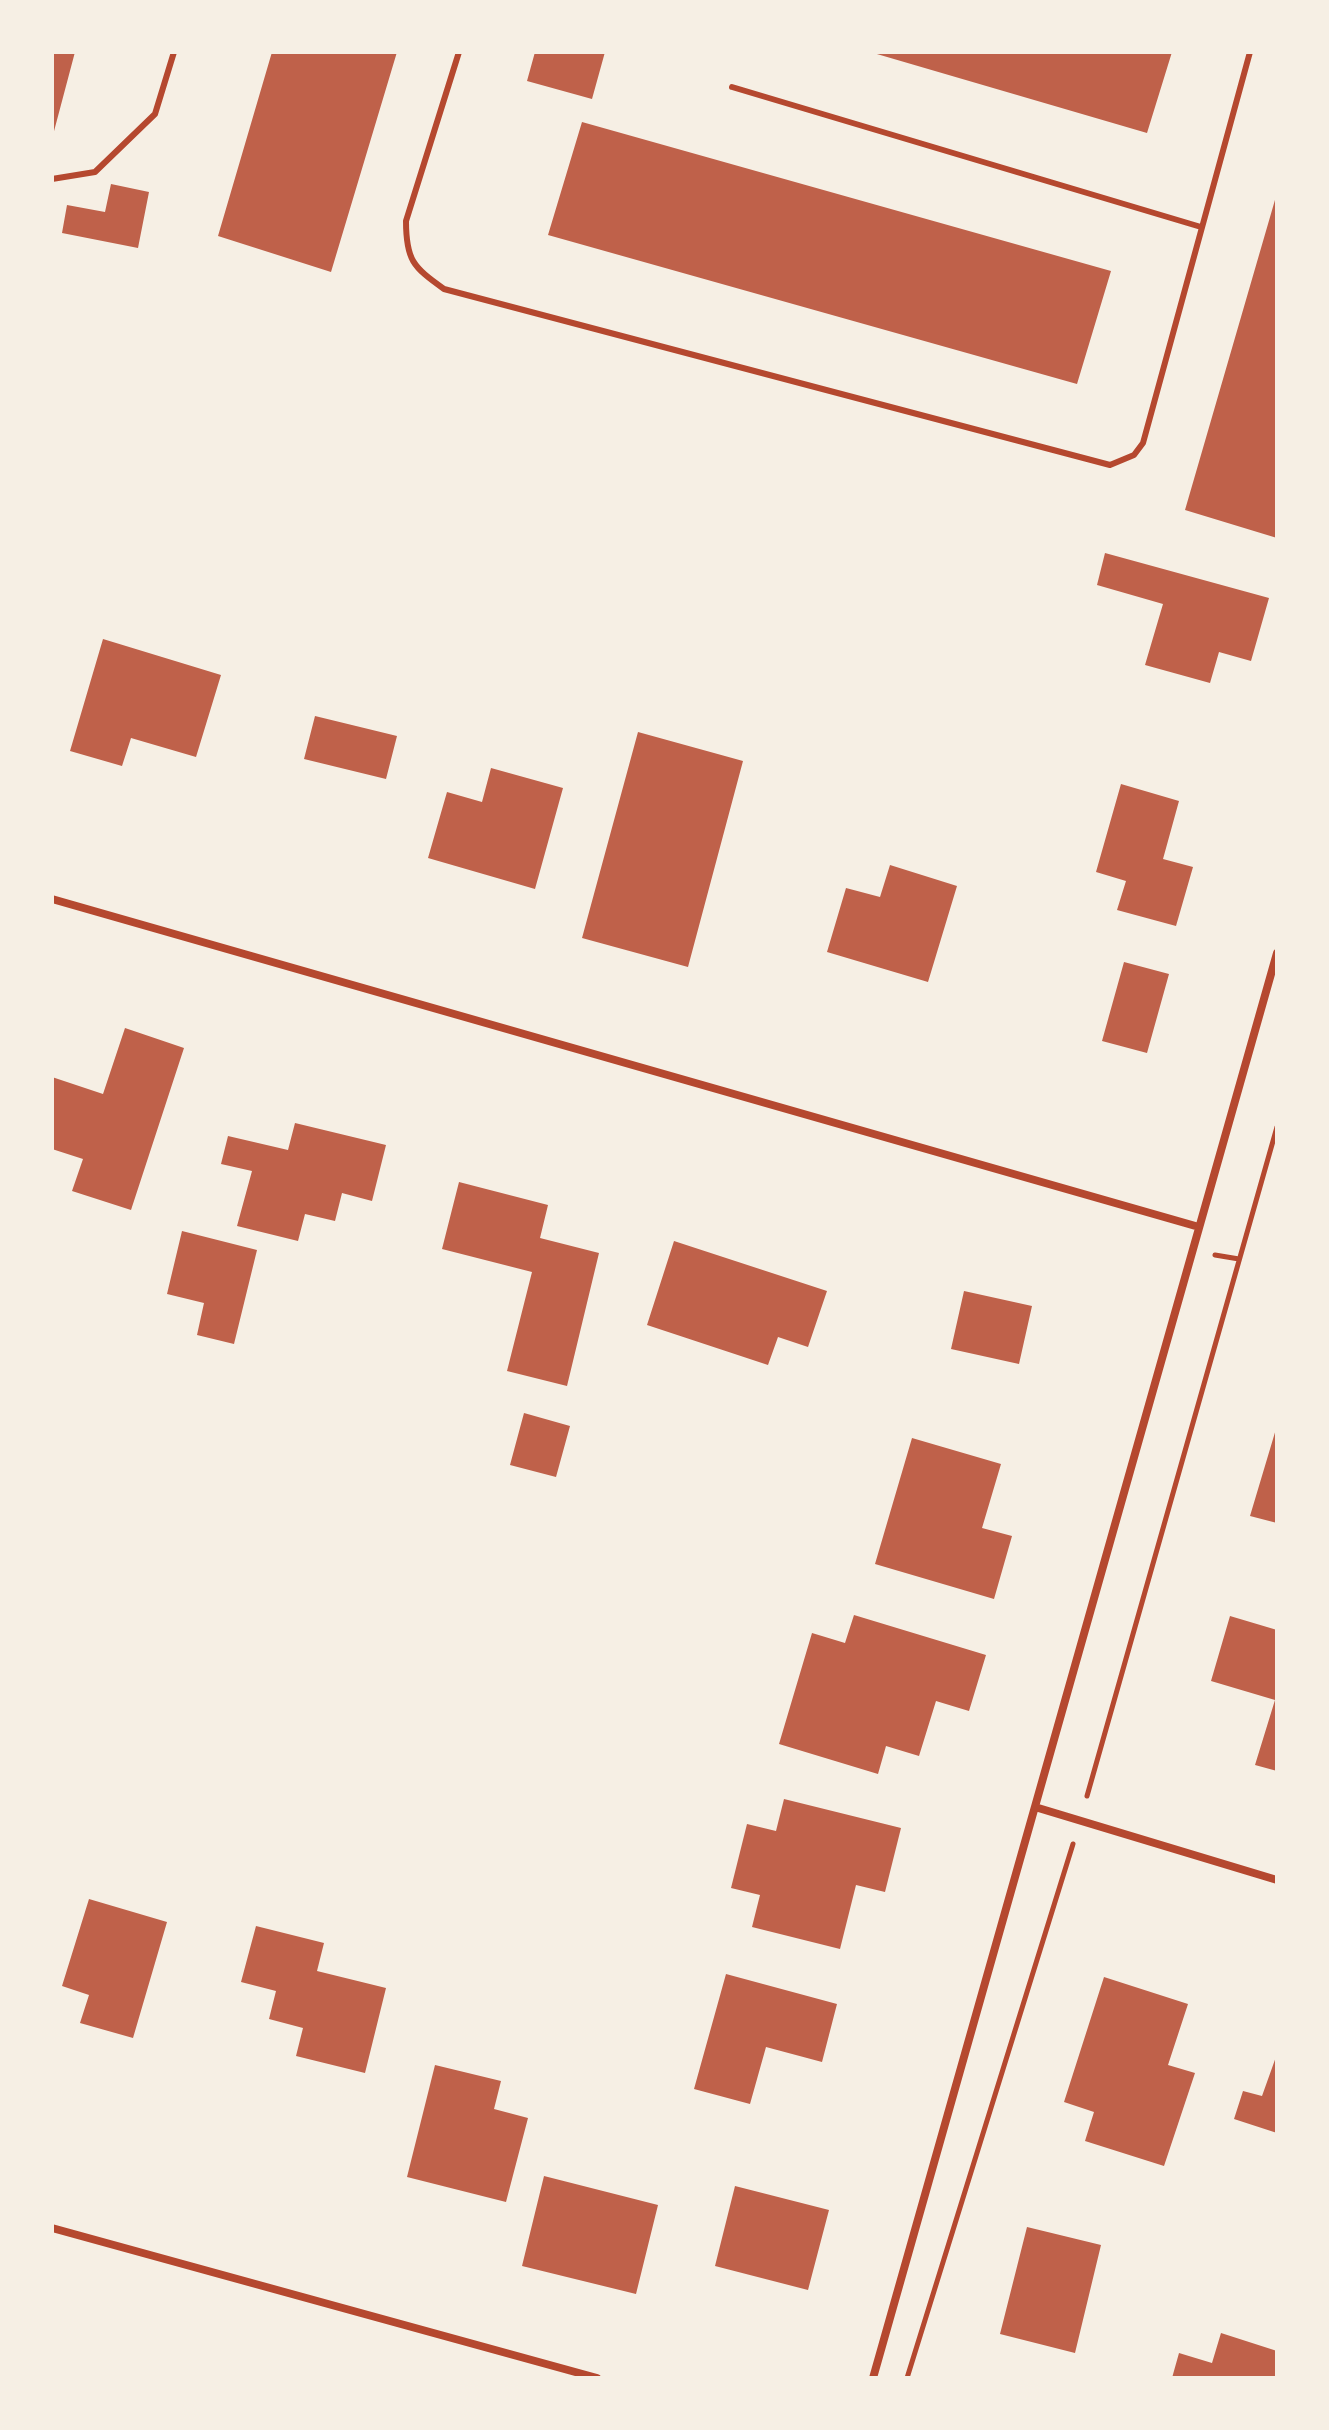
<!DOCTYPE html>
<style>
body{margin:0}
#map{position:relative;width:1329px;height:2430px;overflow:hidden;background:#f6efe4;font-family:Mulish,sans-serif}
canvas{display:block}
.frame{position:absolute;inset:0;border:54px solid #f6efe4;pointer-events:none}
</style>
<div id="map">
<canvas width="1329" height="2430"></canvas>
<div class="frame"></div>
</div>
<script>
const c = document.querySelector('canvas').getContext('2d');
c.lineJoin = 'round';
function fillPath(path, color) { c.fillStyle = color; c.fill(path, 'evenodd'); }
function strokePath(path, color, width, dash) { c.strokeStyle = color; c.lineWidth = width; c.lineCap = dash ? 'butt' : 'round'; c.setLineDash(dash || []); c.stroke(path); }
fillPath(new Path2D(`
 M52 52H75L53 135H52Z
 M272 52H397L331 272 218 236Z
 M535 52H605L592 99 527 81Z
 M870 52H1172L1147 133Z
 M582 122 1111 271 1077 384 548 235Z
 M111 184 149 192 138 248 62 233 67 205 105 212Z
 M1277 193V538L1185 510Z
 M1105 553 1269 598 1251 661 1219 652 1210 683 1145 665 1163 604 1097 585Z
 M103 639 221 675 196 757 131 738 122 766 70 751Z
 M315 716 397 736 386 779 304 759Z
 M638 732 743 761 688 967 582 938Z
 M491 768 563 788 535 889 428 858 447 792 482 802Z
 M1121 784 1179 801 1163 859 1193 867 1176 926 1117 910 1126 881 1096 872Z
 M890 865 957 886 928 982 827 952 846 888 880 897Z
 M1124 962 1169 974 1147 1053 1102 1041Z
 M125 1028 184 1048 131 1210 72 1191 83 1159 52 1149V1077L103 1094Z
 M295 1123 386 1145 372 1201 342 1193 335 1221 305 1214 298 1241 237 1226 252 1171 221 1164 228 1136 288 1150Z
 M459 1182 548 1205 540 1238 599 1253 567 1386 507 1371 532 1272 442 1249Z
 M182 1231 257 1250 234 1344 197 1335 204 1303 167 1294Z
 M674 1241 827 1291 808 1347 778 1337 768 1365 647 1325Z
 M964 1291 1032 1306 1019 1364 951 1349Z
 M524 1413 570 1426 556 1477 510 1465Z
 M1276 1429H1277V1523L1250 1516Z
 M912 1438 1001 1464 982 1528 1012 1536 994 1599 875 1564Z
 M854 1615 986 1655 969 1711 936 1701 919 1756 886 1746 878 1774 779 1744 812 1633 845 1643Z
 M1230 1616 1277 1630V1771L1255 1765 1275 1700 1211 1681Z
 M784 1799 901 1828 885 1892 856 1885 840 1949 752 1927 760 1895 731 1888 747 1824 776 1831Z
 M89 1899 167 1922 133 2038 80 2023 89 1995 62 1986Z
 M256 1926 324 1943 317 1971 386 1988 365 2073 296 2056 303 2028 269 2019 276 1991 241 1982Z
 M726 1974 837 2004 822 2062 766 2047 750 2104 694 2089Z
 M1104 1977 1188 2004 1168 2065 1195 2073 1164 2166 1085 2141 1094 2112 1064 2102Z
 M1277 2054V2133L1234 2119 1243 2091 1262 2096Z
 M435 2065 501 2081 494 2109 528 2118 506 2202 407 2177Z
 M544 2176 658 2205 636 2294 522 2266Z
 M735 2186 829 2210 808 2290 715 2266Z
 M1027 2227 1101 2245 1075 2353 1000 2334Z
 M1221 2333 1277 2351V2378H1172L1179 2353 1212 2363Z`), '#bf614a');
strokePath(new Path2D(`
 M1215 1255 1239 1259
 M1087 1796 1277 1127
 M907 2378 1073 1844`), '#b5482f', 5);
strokePath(new Path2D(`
 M459 52 406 221C406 260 413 267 444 289L1110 465 1134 455 1143 443 1250 52
 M732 87 1201 227
 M52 179 95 172 155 114 174 52`), '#b5482f', 6);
strokePath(new Path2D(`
 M52 899 1199 1227
 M1035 1807 1277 1880
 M52 2228 597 2378
 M873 2378 1277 953`), '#b5482f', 8);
</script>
